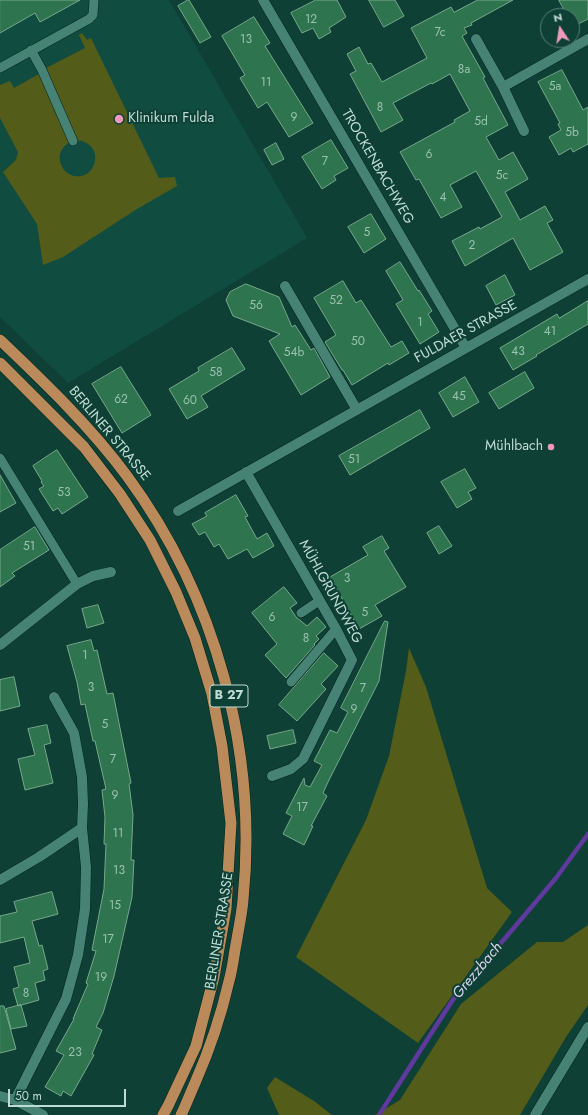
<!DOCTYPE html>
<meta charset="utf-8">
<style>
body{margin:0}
#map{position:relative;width:588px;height:1115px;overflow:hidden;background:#0f4036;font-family:Jost,sans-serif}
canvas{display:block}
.north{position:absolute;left:540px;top:8px;width:40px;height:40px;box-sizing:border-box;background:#0f4036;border:1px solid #557e75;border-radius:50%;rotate:348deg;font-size:11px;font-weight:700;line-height:16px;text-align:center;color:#bedcd3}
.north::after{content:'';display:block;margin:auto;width:14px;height:18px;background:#ef9ab8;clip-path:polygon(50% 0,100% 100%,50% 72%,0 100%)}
.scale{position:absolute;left:8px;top:1089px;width:118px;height:18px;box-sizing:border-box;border:2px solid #bedcd3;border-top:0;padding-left:5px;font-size:12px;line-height:14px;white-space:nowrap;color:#bedcd3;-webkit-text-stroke:3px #0f4036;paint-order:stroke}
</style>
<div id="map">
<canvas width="588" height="1115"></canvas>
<div class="north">N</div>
<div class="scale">50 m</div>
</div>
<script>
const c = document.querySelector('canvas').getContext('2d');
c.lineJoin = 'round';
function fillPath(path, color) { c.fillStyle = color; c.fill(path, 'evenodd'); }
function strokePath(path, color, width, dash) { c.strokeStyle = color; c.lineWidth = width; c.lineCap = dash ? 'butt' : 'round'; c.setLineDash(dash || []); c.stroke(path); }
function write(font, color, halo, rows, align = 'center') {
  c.font = font + ' Jost,sans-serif'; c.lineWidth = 4; c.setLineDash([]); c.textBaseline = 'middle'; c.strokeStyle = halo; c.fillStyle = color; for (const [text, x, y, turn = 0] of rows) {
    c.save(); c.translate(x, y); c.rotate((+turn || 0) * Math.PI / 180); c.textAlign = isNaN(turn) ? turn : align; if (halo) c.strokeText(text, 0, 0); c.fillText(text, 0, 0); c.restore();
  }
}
fillPath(new Path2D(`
 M0 0H169L307 238 68 383 0 317Z`), '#114c41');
fillPath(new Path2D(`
 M82 33 87 40 91 38 159 178 175 177 177 186 137 209 63 257 43 265 37 224 3 172 16 160 18 152 0 118V85L10 81 14 88 39 74 69 142C63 147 58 153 60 161 61 166 64 171 69 174 93 187 110 145 77 140L46 68 85 48 79 35Z
 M409 648 426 687 487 888 512 912 418 1043 296 957 366 820 389 756 406 671Z
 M588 925V1005L566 1037 520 1115H375L400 1100 461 1004 537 942H563Z
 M275 1077 314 1101 332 1115H279L267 1088Z`), '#535c18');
strokePath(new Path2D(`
 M379 1115 452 1001 556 878 588 834`), '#5f399d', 4.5);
const building = new Path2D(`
 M0 0H80L40 22 35 13 0 33Z
 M188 0H189L211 37 200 43 178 6Z
 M316 0H337L346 17 329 28 331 32 319 39 313 28 302 33 291 13Z
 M369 0H395L404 16 384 27Z
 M478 0H513L471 23 472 25 464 28 467 33 462 36 485 77 483 78 508 125 486 137 499 160 513 152 528 179 505 192 520 220 545 206 553 220 547 223 563 252 530 270 513 238 465 266 452 241 479 227 480 229 502 217 476 171 450 185 462 207 441 218 419 179 416 180 400 152 455 122 454 120 470 111 450 74 432 84 431 83 393 103 403 120 381 132 350 74 356 71 347 54 359 47 368 64 371 63 382 82 427 58 411 28 451 7 454 12Z
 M559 0H588V19L574 26 572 23V16H568Z
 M254 17 270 43 265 46 313 123 289 137 267 102 258 108 240 78 245 75 222 36Z
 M562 70 583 110 588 107V144L573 152 571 148 559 155 549 137 561 130 558 124 560 123 538 82Z
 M331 140 348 168 334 176 336 180 322 189 302 157Z
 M276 143 284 159 272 165 264 150Z
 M371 214 386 239 364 253 348 227Z
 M400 262 418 291 419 290 432 311 428 314 439 332 420 344 396 304 403 300 386 271Z
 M505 275 515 295 496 305 486 286Z
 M343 281 356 303 361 300 391 347 402 341 409 353 389 365 388 363 352 385 343 370H342L325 342 336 335 314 298Z
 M246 284 279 297 292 327 295 325 311 350 314 348 330 377 301 395 269 341 280 334 233 316 226 300 230 292Z
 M588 301V324L536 355 537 356 513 370 500 348 557 314 559 318Z
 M232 348 245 369 201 396 208 407 187 419 169 389 199 371 198 368Z
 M121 367 151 415 122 433 92 384Z
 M525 372 534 388 499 409 489 393Z
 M465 377 479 402 453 417 439 393Z
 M420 410 430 428 350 475 339 456Z
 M57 450 88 497 62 514 58 508 53 511 39 489 44 486 41 482 42 481 33 466Z
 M465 469 476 488 468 492 472 499 457 508 441 482Z
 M0 475 16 503 0 512Z
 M236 495 248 516 245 517 257 539 267 533 274 546 253 558 247 549 228 559 219 544 214 547 205 532 199 535 192 524 207 516 205 513Z
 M439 526 452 546 439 554 427 533Z
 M35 527 49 550 12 573 15 576 0 587V550Z
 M382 536 389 548 384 551 406 587 375 605 382 616 359 629 330 577 368 555 363 547Z
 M284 587 297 603 290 608 296 617 307 626 317 617 326 627 316 636 319 639 314 644 315 645 286 678 265 655 277 644 252 613Z
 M98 605 104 623 87 628 82 609Z
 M385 621 388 622 379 681 329 780 323 793 327 796 311 826H313L304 845 283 834 292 816 286 813 304 778 305 785 310 787 322 765 314 761 330 730 337 733 348 712 341 708Z
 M91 640 94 651 97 650 107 694 113 693 131 783 129 784 133 815 131 860H134L132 897 114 976 103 1013 96 1027 102 1030 92 1054 94 1055 71 1096 63 1091 61 1096 45 1087 64 1055 56 1051 74 1019H73L88 984 86 983 96 951 92 950 104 889 106 844H104L105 817 102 790 106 789 95 741H93L85 704 81 705 77 682 67 646Z
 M324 653 338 666 321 684 326 689 297 721 279 705Z
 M14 677 20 706 0 711V680Z
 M47 725 51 743 44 745 53 783 25 790 18 759 35 755 28 729Z
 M293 730 296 743 270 749 267 736Z
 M52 892 58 914 32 921 39 946 42 945 48 969 43 971 45 980 35 983 39 1000 18 1006 13 989 19 987 14 967 30 963 24 937 0 943V916L17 912 14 902Z
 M21 1005 27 1026 11 1029 6 1009Z
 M0 1006H4L16 1049 0 1053Z`);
fillPath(building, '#2e744e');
strokePath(building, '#78a88b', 1);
const service = new Path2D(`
 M31 50 42 70 73 141
 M0 68 89 19 93 15 94 0
 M0 458 77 584
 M301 613 319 601
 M291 682 336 629`);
const minor = new Path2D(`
 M263 0 466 348
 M476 39 503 87 524 131
 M503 87 588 39
 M285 286 357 410
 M246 472 336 629 352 660 303 759 291 769 272 776
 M178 511 588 279
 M0 645 77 584 93 576 111 572
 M0 880 39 857 82 828
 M0 1096 15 1100 43 1115
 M15 1100 66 999 78 955 85 909 86 867 82 828 83 804 82 777 74 733 54 697`);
const secondary = new Path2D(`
 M535 1115 588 1027`);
const trunk = new Path2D(`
 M0 340C45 383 90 426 127 476 216 597 258 751 243 900 242 913 239 926 237 939 234 953 233 967 229 981 221 1016 209 1051 195 1083 190 1094 186 1105 181 1115
 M0 363 84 447 120 494 150 540 176 592 195 638 212 694 222 746 231 823 226 909 214 977 196 1046 168 1106 163 1115`);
strokePath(service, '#03241e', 10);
strokePath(minor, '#03241e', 11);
strokePath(secondary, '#03241e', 11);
strokePath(trunk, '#03241e', 12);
strokePath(service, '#468375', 9);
strokePath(minor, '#468375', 10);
strokePath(secondary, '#468375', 10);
strokePath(trunk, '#ba8a5a', 11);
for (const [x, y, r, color] of [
 [119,119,5,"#ef9ab8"],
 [551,447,4,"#ef9ab8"]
]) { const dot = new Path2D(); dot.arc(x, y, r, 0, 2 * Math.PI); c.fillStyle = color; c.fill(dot); strokePath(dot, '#0f4036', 1.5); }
write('12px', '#9ac2b2', null, [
 ["12",311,20],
 ["7c",440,33],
 ["13",246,40],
 ["8a",464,70],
 ["11",266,83],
 ["5a",555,87],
 ["8",380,108],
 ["9",294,118],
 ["5d",481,122],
 ["5b",572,133],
 ["6",429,155],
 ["7",325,162],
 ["5c",502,176],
 ["4",443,198],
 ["5",367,233],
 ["2",472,246],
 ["52",336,301],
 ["56",256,306],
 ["1",420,323],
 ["41",550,332],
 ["50",358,342],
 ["43",518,352],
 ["54b",294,353],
 ["58",216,373],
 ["45",459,397],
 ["62",121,400],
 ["60",190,401],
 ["51",354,460],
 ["53",64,493],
 ["51",29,547],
 ["3",347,579],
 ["5",365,613],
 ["6",272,618],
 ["8",306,639],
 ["1",85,656],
 ["3",91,688],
 ["7",363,689],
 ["9",354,710],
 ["5",105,725],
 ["7",113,760],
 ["9",115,796],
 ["17",302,808],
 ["11",118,834],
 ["13",119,871],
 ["15",115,906],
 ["17",108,940],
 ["19",101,978],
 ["8",26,994],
 ["23",75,1053]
]);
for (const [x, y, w] of [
 [229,696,38]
]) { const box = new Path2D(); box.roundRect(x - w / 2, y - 11, w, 22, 3); c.fillStyle = '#0f4036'; c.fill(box); strokePath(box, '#bedcd3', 1); }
write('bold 13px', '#bedcd3', null, [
 ["B 27",229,696]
]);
write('14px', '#bedcd3', '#0f4036', [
 ["Klinikum Fulda",128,119],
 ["Mühlbach",543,447,"right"]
], 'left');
write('14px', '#bedcd3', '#0f4036', [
 ["TROCKENBACHWEG",377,167,60],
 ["FULDAER STRASSE",466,332,-29],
 ["BERLINER STRASSE",109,434,50],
 ["MÜHLGRUNDWEG",330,592,61],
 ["BERLINER STRASSE",220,931,-81]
]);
write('italic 15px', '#d8d1ec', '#0f4036', [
 ["Grezzbach",478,971,-50]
]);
</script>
